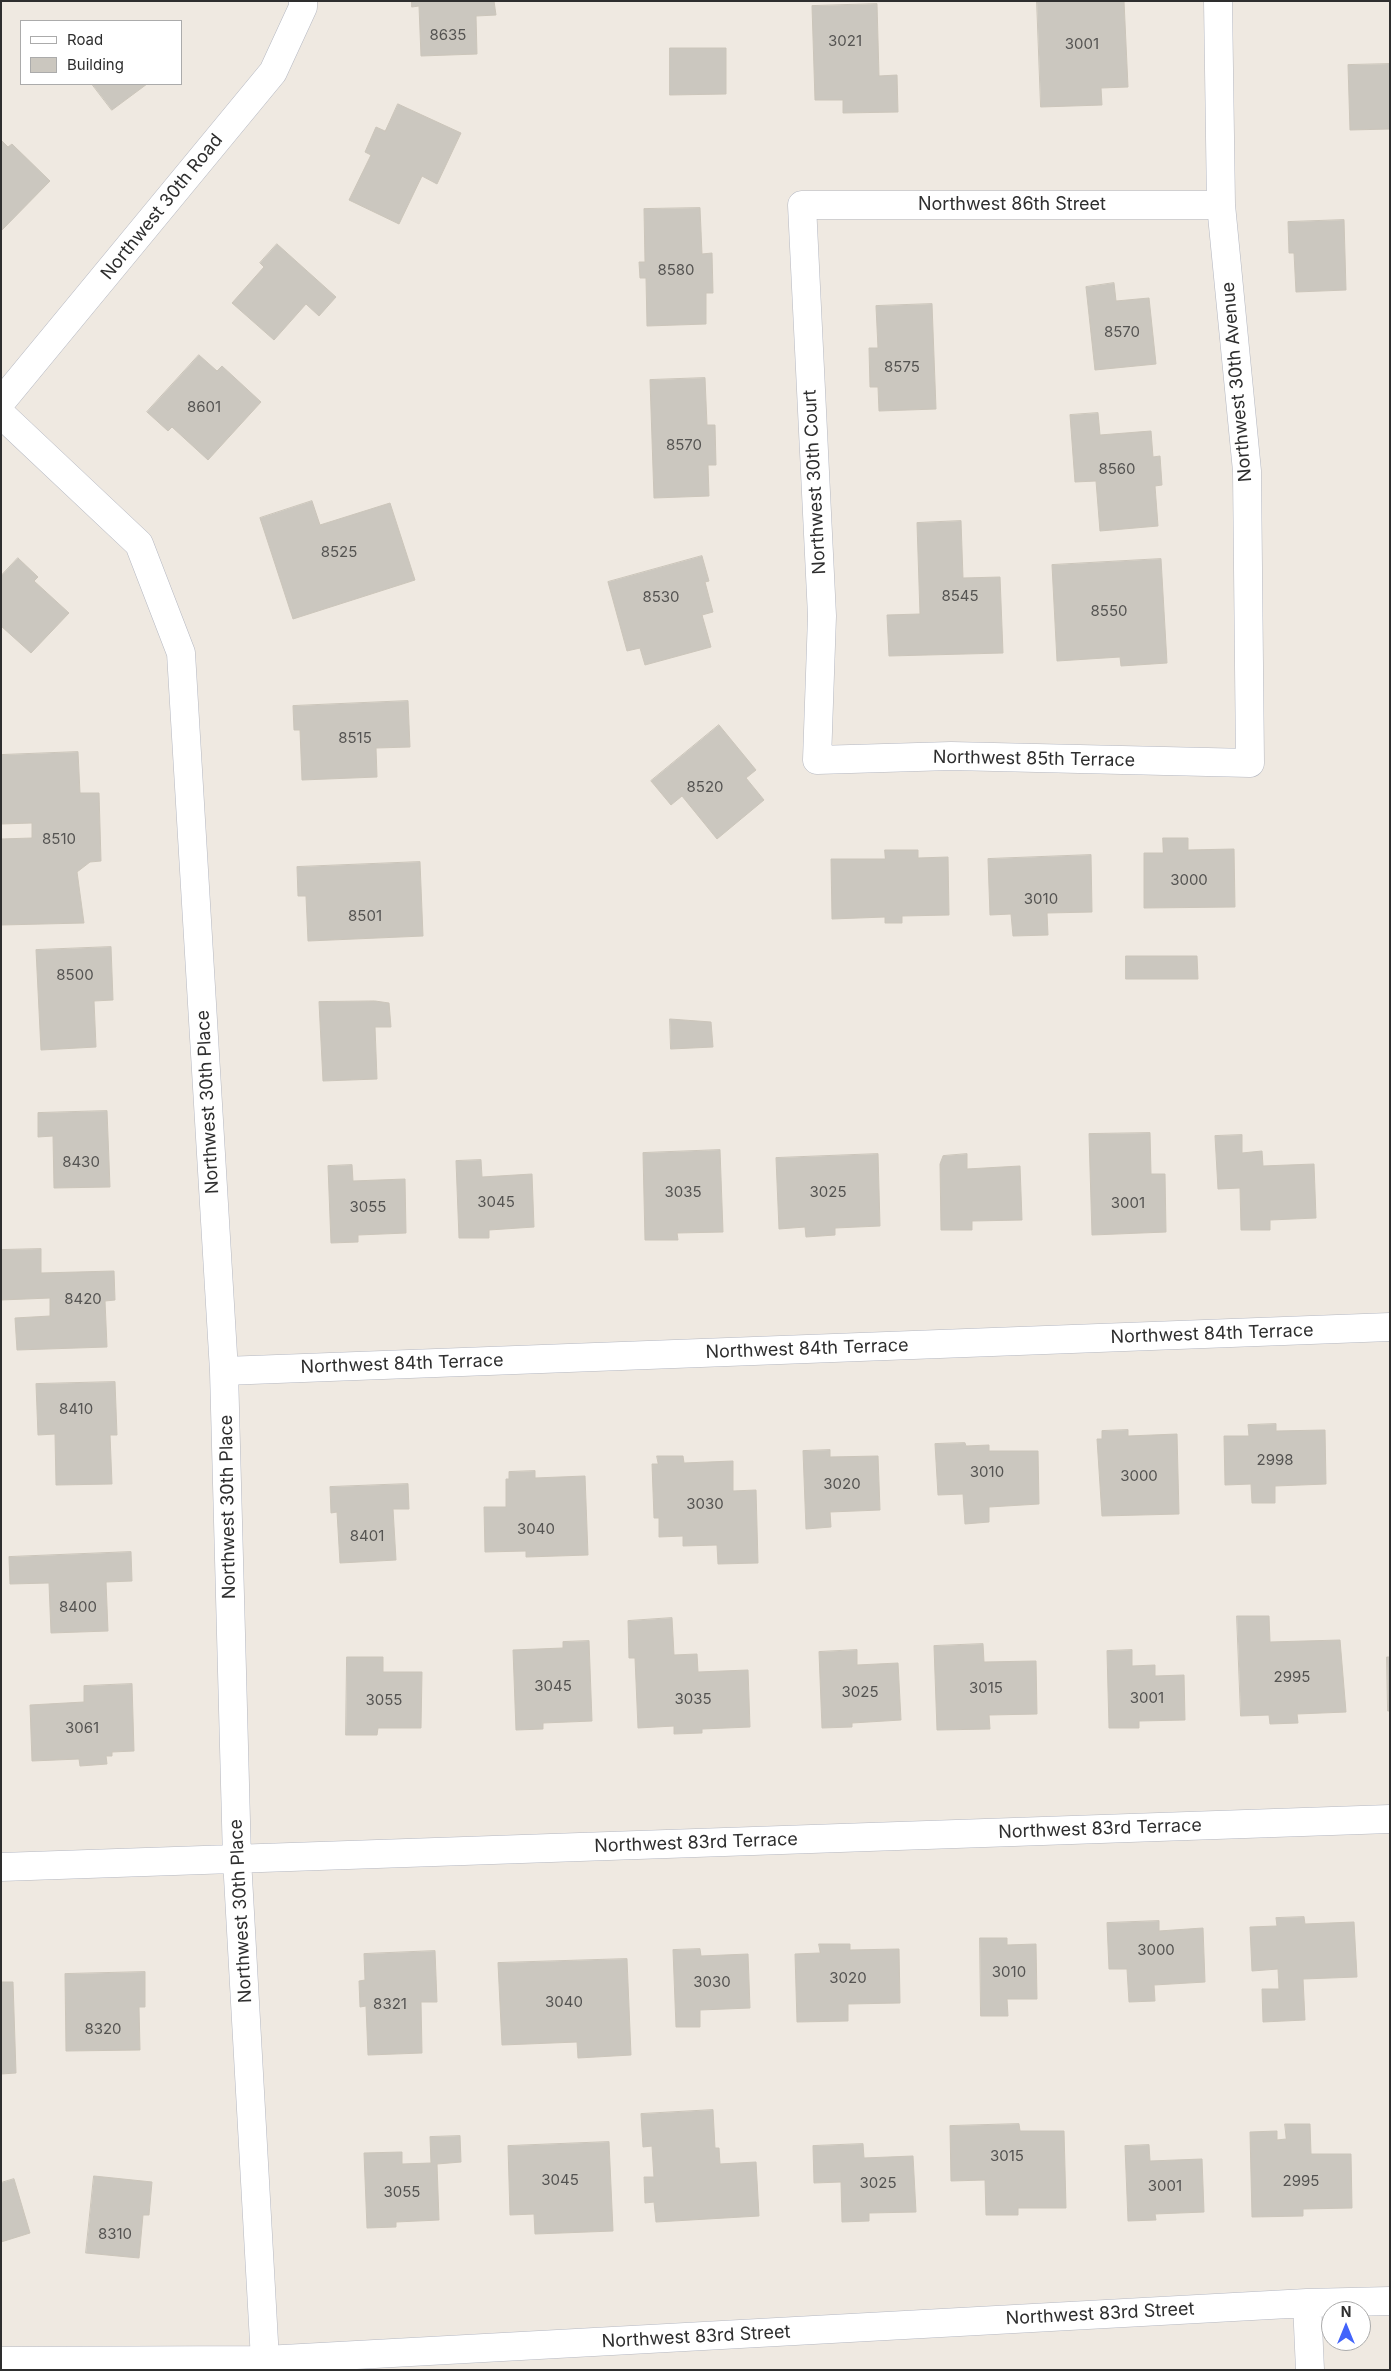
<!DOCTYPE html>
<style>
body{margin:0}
#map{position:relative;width:1391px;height:2371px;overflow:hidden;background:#efe9e1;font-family:Inter,sans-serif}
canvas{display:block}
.frame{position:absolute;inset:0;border:2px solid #2e2e2e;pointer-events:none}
.legend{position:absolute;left:20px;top:20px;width:162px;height:65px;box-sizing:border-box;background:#fff;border:1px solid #ababab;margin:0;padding:6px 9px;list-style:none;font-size:15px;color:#2e2e2e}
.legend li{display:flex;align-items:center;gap:10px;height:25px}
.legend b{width:25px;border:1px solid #ababab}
.north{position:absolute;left:1321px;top:2301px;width:50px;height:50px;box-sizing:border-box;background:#fff;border:1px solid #ababab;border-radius:50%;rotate:0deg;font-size:14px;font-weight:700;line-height:20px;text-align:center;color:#2e2e2e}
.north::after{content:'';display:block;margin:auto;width:18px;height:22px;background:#4264fb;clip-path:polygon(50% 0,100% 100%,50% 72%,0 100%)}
</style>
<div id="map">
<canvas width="1391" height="2371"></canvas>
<div class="frame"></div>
<ul class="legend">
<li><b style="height:6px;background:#fff"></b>Road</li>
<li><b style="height:14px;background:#cbc7bf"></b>Building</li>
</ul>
<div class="north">N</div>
</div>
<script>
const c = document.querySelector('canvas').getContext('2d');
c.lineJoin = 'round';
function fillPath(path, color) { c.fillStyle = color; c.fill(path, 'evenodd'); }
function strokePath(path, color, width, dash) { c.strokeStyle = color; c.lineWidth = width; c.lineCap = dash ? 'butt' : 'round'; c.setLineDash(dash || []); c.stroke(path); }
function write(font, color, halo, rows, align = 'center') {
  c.font = font + ' Inter,sans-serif'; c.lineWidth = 4.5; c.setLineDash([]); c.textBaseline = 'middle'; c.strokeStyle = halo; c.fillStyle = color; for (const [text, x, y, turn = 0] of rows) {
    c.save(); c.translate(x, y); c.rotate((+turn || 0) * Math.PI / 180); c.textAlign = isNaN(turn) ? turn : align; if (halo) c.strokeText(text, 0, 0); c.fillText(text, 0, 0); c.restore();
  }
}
const building = new Path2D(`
 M412 1H494L496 15 476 16 477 54 421 56 419 6 412 7Z
 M1037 1H1124L1128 87 1101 88 1102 105 1041 107Z
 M877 4 879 76 897 75 898 112 843 113V100H815L812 6Z
 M670 48H726V94L670 95Z
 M1390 64V129L1350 130 1348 65Z
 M92 84H147L112 110Z
 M398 104 461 133 437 184 422 176 399 224 349 200 371 155 365 152 376 127 385 131Z
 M1 140 8 147 12 144 50 181 1 231Z
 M700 208 702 254 712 253 713 293H706V324L647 326 646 278H640L639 262H645L644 209Z
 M1344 220 1346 290 1296 292 1294 253H1289L1288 222Z
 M277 244 336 297 319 316 306 304 274 340 232 303 264 267 260 263Z
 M1114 283 1116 301 1149 298 1156 364 1095 370 1086 287Z
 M932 304 936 409 879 411 878 387H870L869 348H878L876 306Z
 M199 355 217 371 222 366 261 402 208 460 172 427 168 431 147 412Z
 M705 378 707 425H715L716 465H708L709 496 654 498 650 380Z
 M1098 413 1100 435 1151 431 1153 457 1160 456 1162 485 1155 486 1158 526 1100 531 1096 481 1075 482 1070 415Z
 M312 501 320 525 390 503 415 580 293 619 260 518Z
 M961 521 963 578 1000 577 1003 653 889 656 887 615 920 614 917 523Z
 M702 556 709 581 705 582 713 612 702 615 711 647 645 665 640 648 627 651 608 582Z
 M18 558 38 577 34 581 69 613 31 653 1 626V576Z
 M1161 559 1167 663 1121 666 1120 657 1057 661 1052 565Z
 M408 701 410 747 376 748 377 777 302 780 300 730H294L293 706Z
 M719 725 756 770 746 778 764 800 717 839 682 796 671 805 651 781Z
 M78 752 80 793H99L101 861 90 862 77 872 84 923 1 925V839L32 838V823L1 824V755Z
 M1163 838H1188V850L1234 849 1235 907 1144 908V853H1163Z
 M885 850H918V858L948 857 949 915 902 916V923H885V917L832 919 831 859H885Z
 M1091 855 1092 912 1047 913 1048 935 1013 936 1011 914 990 915 988 859Z
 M420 862 423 936 308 941 306 896H298L297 867Z
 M111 947 113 1000 94 1001 96 1047 41 1050 36 950Z
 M1126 956H1197L1198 979H1126Z
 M375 1001 389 1003 391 1027H375L377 1079 323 1081 319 1002Z
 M670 1019 711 1022 713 1047 671 1049Z
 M107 1111 110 1187 54 1188 53 1136 38 1137V1113Z
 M1150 1133 1151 1174H1165L1166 1232 1092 1235 1089 1134Z
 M1242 1135V1153L1262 1151 1263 1166 1314 1164 1316 1218 1270 1220V1230H1241L1240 1188 1218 1189 1215 1136Z
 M720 1150 723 1232 677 1233 678 1240H645L643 1153Z
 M878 1154 880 1226 835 1228V1235L806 1237 805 1227 779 1229 776 1158Z
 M967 1154V1169L1020 1166 1022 1220 972 1221V1230H941L940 1164 943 1156Z
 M481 1160 482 1177 532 1174 534 1227 489 1230V1238H459L456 1161Z
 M352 1165 353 1181 405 1179 406 1233 358 1235V1242L331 1243 328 1166Z
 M41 1249V1273L114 1271 115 1300 105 1301 107 1347 17 1350 15 1318 50 1316V1298L1 1300V1250Z
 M115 1382 117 1435H110L112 1484 56 1485 55 1434 38 1435 36 1384Z
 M1276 1424V1431L1325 1430 1326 1484 1275 1486V1503H1252L1251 1484 1225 1485 1224 1436H1249L1248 1425Z
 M1128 1430V1436L1177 1434 1179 1514 1102 1516 1097 1439H1102V1431Z
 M965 1443 966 1446 989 1445V1451H1038L1039 1504 989 1507V1522L965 1524 963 1494 938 1495 935 1444Z
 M830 1450V1457L878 1456 880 1510 830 1512 831 1527 806 1529 803 1451Z
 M657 1456H683L684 1463 733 1461V1491L756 1490 758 1563 718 1564 717 1545 683 1546V1536L659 1537V1518H654L652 1464H658Z
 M535 1471V1478L585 1476 588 1555 526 1557V1551L485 1552 484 1507H506V1479H509V1472Z
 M408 1484 409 1509H393L396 1560 340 1563 337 1512 331 1513 330 1487Z
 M131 1552 132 1581 106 1582 108 1631 51 1633 49 1583 10 1584 9 1557Z
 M1237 1616H1269L1270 1642 1340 1640 1346 1712 1297 1714 1298 1723 1270 1724 1269 1715 1241 1716Z
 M672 1618 674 1655 697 1654 698 1672 748 1670 750 1727 702 1729V1733L674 1734V1726L638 1728 635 1658H629L628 1621Z
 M589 1641 592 1721 543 1723V1729L516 1730 513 1650 563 1648V1642Z
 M983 1644 984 1662 1036 1661 1037 1714 989 1715 990 1729 937 1730 934 1646Z
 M857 1650V1665L898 1663 901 1720 852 1723V1727L822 1728 819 1652Z
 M1132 1650V1666L1155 1665V1676L1184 1675 1185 1720 1139 1721V1728H1109L1107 1651Z
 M347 1657H383V1672H422L421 1728H378L377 1735H346Z
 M1387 1657H1390V1711H1388Z
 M132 1684 134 1751 112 1752V1756H106L107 1764 80 1766 79 1759 32 1761 30 1705 84 1702V1686Z
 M1304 1917 1305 1924 1354 1922 1357 1977 1303 1979 1305 2020 1263 2022 1262 1989H1279L1278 1969 1252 1971 1250 1927 1277 1926 1276 1918Z
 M1159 1921V1931L1203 1928 1205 1982 1154 1985 1155 2001 1129 2002 1127 1969H1109L1107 1923Z
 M980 1938H1007V1945L1036 1944 1037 1999H1007L1008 2016H981Z
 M819 1944H850V1950L899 1949 900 2003 848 2004V2021L797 2022 795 1954 820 1953Z
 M700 1949 701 1956 748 1954 750 2008 700 2010V2027H676L673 1950Z
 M435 1951 437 2002H421L422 2053 368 2055 366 2006 360 2007 359 1981 365 1980 364 1954Z
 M627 1959 631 2055 578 2058 577 2042 502 2045 498 1963Z
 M145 1972V2007H139L140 2050 66 2051 65 1974Z
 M1 1982H13L16 2073 1 2074Z
 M713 2110 715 2148H719L720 2164 756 2162 759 2216 656 2222 654 2202 645 2203 644 2177H654L652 2146 643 2147 641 2114Z
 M1019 2124 1020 2131H1064L1066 2208H1018V2215H986L985 2180 951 2181 950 2126Z
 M1285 2124H1310L1311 2154H1351L1352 2208 1303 2209V2216L1252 2217 1250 2132 1277 2131V2140L1286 2139Z
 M460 2136 461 2162 437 2164 439 2220 396 2222V2227L367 2228 364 2153 402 2152V2164L431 2163 430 2137Z
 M609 2142 613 2231 535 2234 534 2214 510 2215 508 2146Z
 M863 2144 864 2158 913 2156 916 2212 869 2213V2221L842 2222 841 2182 814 2183 813 2146Z
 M1149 2145 1150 2161 1202 2159 1204 2212 1155 2214 1156 2220 1128 2221 1125 2146Z
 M94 2176 152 2182 149 2215H143L139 2258 86 2253Z
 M14 2179 30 2233 1 2242V2183Z`);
fillPath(building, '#cbc7bf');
strokePath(building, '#cbc5ba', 1);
const minor = new Path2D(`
 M1218 1 1221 205 1247 471 1250 763 951 756 817 760 822 616 802 205H1221
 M1 402 273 72 303 7V1
 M1 414 139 544 181 653 224 1371 237 1859 265 2360
 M224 1371 1390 1327
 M1 1867 1390 1819
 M1307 2303 1310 2370
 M1 2361 265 2360 1307 2303 1390 2301`);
strokePath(minor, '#b4b7c1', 29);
strokePath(minor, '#fff', 28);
write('15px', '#555452', null, [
 ["8635",448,35],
 ["3021",845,41],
 ["3001",1082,44],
 ["8580",676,270],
 ["8570",1122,332],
 ["8575",902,367],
 ["8601",204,407],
 ["8570",684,445],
 ["8560",1117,469],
 ["8525",339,552],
 ["8545",960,596],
 ["8530",661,597],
 ["8550",1109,611],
 ["8515",355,738],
 ["8520",705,787],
 ["8510",59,839],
 ["3000",1189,880],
 ["3010",1041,899],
 ["8501",365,916],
 ["8500",75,975],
 ["8430",81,1162],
 ["3035",683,1192],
 ["3025",828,1192],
 ["3045",496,1202],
 ["3001",1128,1203],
 ["3055",368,1207],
 ["8420",83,1299],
 ["8410",76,1409],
 ["2998",1275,1460],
 ["3010",987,1472],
 ["3000",1139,1476],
 ["3020",842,1484],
 ["3030",705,1504],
 ["3040",536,1529],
 ["8401",367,1536],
 ["8400",78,1607],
 ["2995",1292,1677],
 ["3045",553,1686],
 ["3015",986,1688],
 ["3025",860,1692],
 ["3001",1147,1698],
 ["3035",693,1699],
 ["3055",384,1700],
 ["3061",82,1728],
 ["3000",1156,1950],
 ["3010",1009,1972],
 ["3020",848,1978],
 ["3030",712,1982],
 ["3040",564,2002],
 ["8321",390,2004],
 ["8320",103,2029],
 ["3015",1007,2156],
 ["3045",560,2180],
 ["2995",1301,2181],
 ["3025",878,2183],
 ["3001",1165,2186],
 ["3055",402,2192],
 ["8310",115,2234]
]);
write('18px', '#2e2e2e', '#fff', [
 ["Northwest 86th Street",1012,205],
 ["Northwest 30th Road",162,207,-51],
 ["Northwest 30th Avenue",1237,382,-95],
 ["Northwest 30th Court",815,482,-93],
 ["Northwest 85th Terrace",1034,759,1],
 ["Northwest 30th Place",208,1102,-93],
 ["Northwest 84th Terrace",1212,1334,-2],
 ["Northwest 84th Terrace",807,1349,-2],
 ["Northwest 84th Terrace",402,1364,-2],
 ["Northwest 30th Place",228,1507,-91],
 ["Northwest 83rd Terrace",1100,1829,-2],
 ["Northwest 83rd Terrace",696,1843,-2],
 ["Northwest 30th Place",241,1911,-93],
 ["Northwest 83rd Street",1100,2314,-3],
 ["Northwest 83rd Street",696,2337,-3]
]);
</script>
